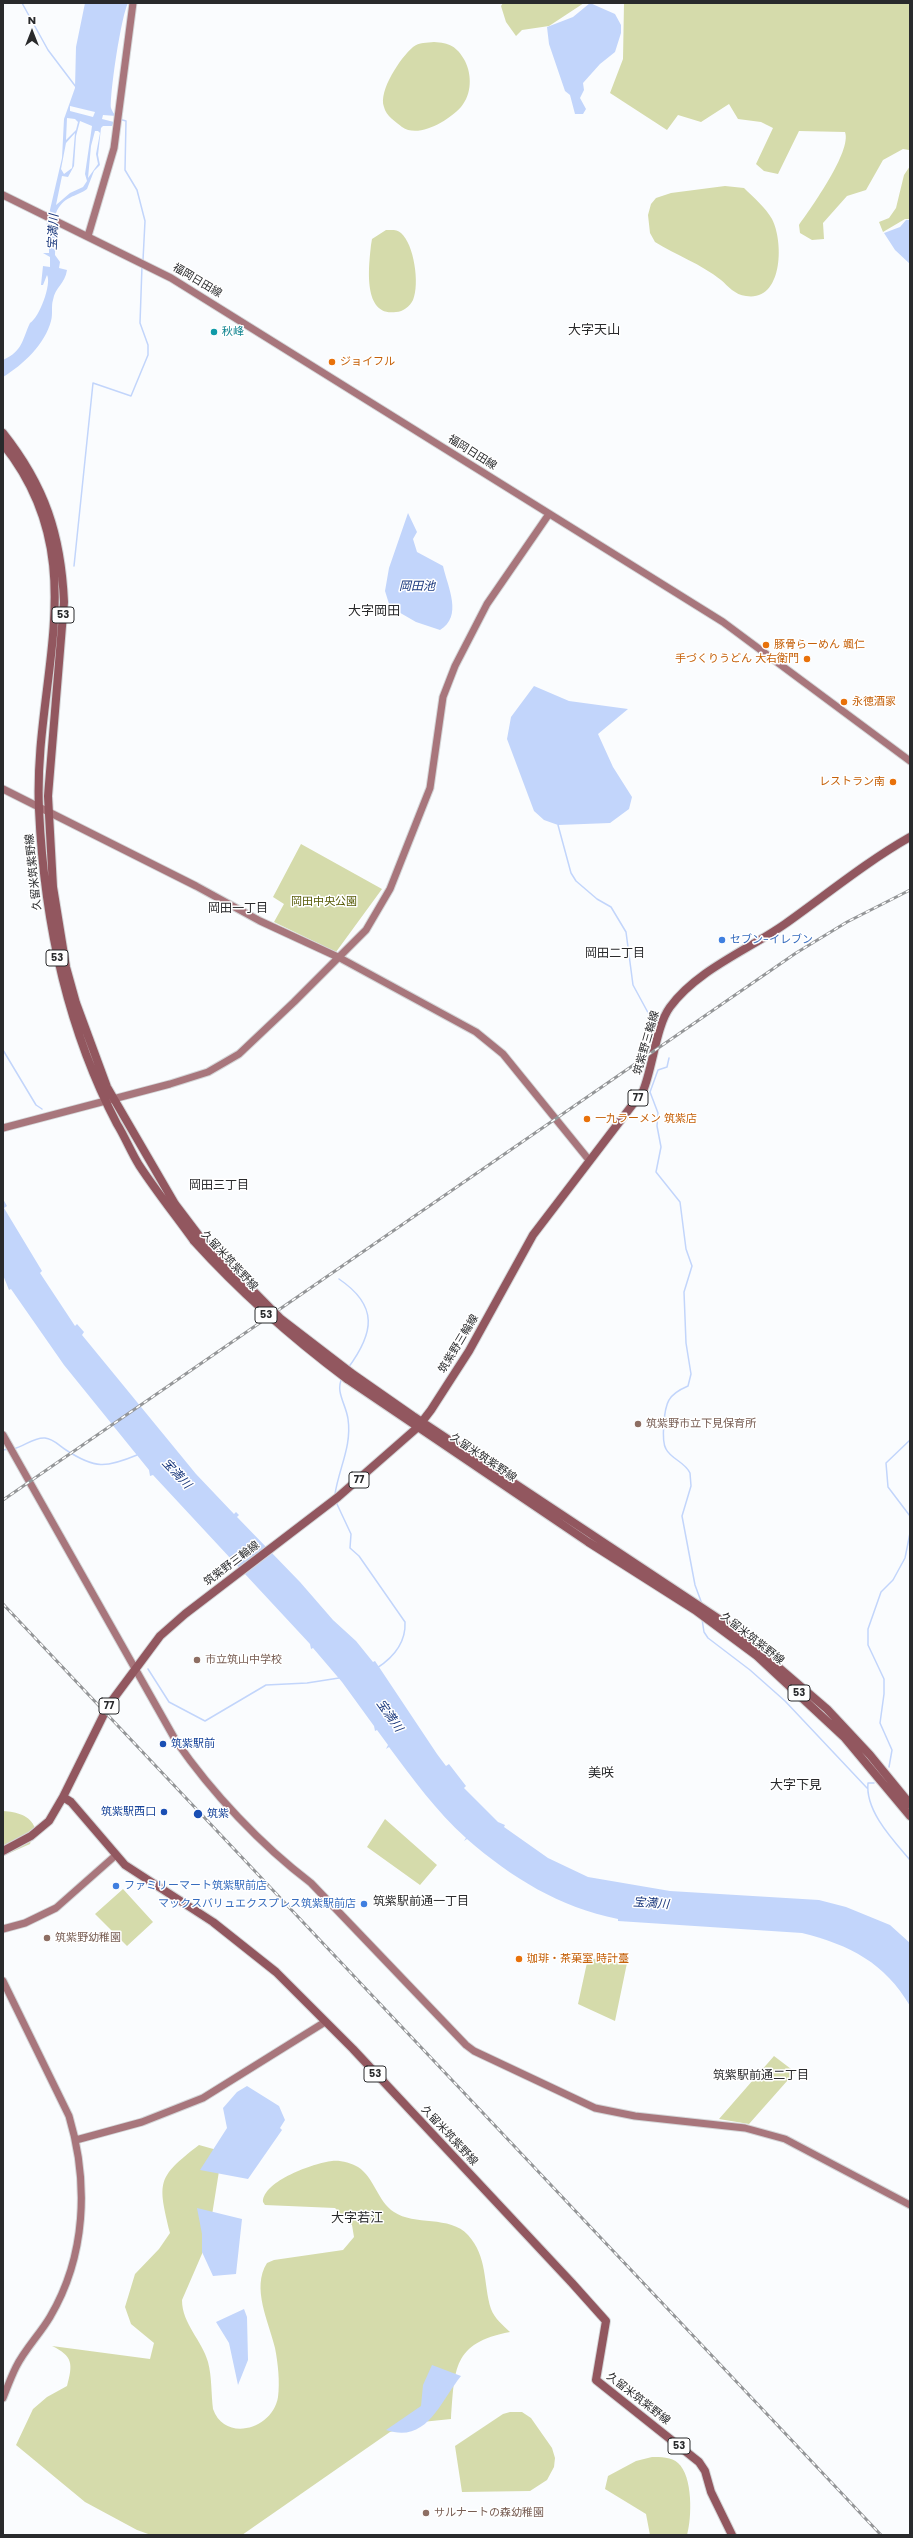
<!DOCTYPE html>
<meta charset="utf-8">
<style>
body{margin:0}
#map{position:relative;width:913px;height:2538px;overflow:hidden;background:#fafcfe;font-family:Poppins,sans-serif}
canvas{display:block}
.frame{position:absolute;inset:0;border:4px solid #292a2c;pointer-events:none}
.north{position:absolute;left:12px;top:12px;width:40px;height:40px;-webkit-text-stroke:3px #fff;paint-order:stroke;rotate:0deg;font-size:11px;font-weight:700;line-height:16px;text-align:center;color:#292a2c}
.north::after{content:'';display:block;margin:auto;width:14px;height:18px;background:#292a2c;clip-path:polygon(50% 0,100% 100%,50% 72%,0 100%)}
</style>
<div id="map">
<canvas width="913" height="2538"></canvas>
<div class="frame"></div>
<div class="north">N</div>
</div>
<script>
const c = document.querySelector('canvas').getContext('2d');
c.lineJoin = 'round';
function fillPath(path, color) { c.fillStyle = color; c.fill(path, 'evenodd'); }
function strokePath(path, color, width, dash) { c.strokeStyle = color; c.lineWidth = width; c.lineCap = dash ? 'butt' : 'round'; c.setLineDash(dash || []); c.stroke(path); }
function write(font, color, halo, rows, align = 'center') {
  c.font = font + ' Poppins,"Noto Sans JP",sans-serif'; c.lineWidth = 3; c.setLineDash([]); c.textBaseline = 'middle'; c.strokeStyle = halo; c.fillStyle = color; for (const [text, x, y, turn = 0] of rows) {
    c.save(); c.translate(x, y); c.rotate((+turn || 0) * Math.PI / 180); c.textAlign = isNaN(turn) ? turn : align; if (halo) c.strokeText(text, 0, 0); c.fillText(text, 0, 0); c.restore();
  }
}
fillPath(new Path2D(`
 M503 3H584L549 26 522 30 516 36 506 22 501 6Z
 M624 3H910V219H905L883 232 879 222 889 218 896 208 904 175 910 166 909 150 903 149 883 160 866 190 847 196 823 223 824 239 812 240 800 233 799 225C811 208 852 151 845 132L799 131 778 174 764 171 756 164 773 128 761 122 738 119 729 104 701 122 678 115 667 130 610 93 623 59Z
 M434 42C449 43 457 46 465 61 472 75 472 94 461 107 449 120 419 139 402 127 396 122 386 116 384 107 378 91 401 57 413 47 419 42 427 43 434 42Z
 M725 186 744 188C753 197 766 208 772 219 784 242 783 302 746 296 735 295 728 286 721 280 701 264 676 255 655 242L650 233 648 215 651 204 656 198 671 193Z
 M386 230C391 230 397 229 401 233 414 244 420 284 413 300 410 306 403 312 396 312 362 317 369 265 371 245L372 239Z
 M301 844 382 889 336 952 274 922 284 904 273 897Z
 M3 1811C17 1812 30 1815 35 1828L30 1844 3 1856Z
 M385 1819 437 1865 420 1885 367 1847Z
 M123 1889 153 1922 127 1946 95 1914Z
 M588 1958 627 1963 615 2021 578 2004Z
 M774 2056 795 2072 749 2124 719 2119Z
 M199 2145 217 2150 220 2165 208 2240 182 2300C182 2324 202 2340 208 2362 212 2377 211 2394 213 2409 225 2443 273 2429 278 2397 280 2382 278 2363 275 2348 269 2322 251 2288 267 2263L274 2260 343 2250 354 2237 352 2225 335 2208 265 2205 263 2202C263 2181 314 2163 332 2161 340 2160 351 2163 358 2167 374 2177 378 2202 394 2212 414 2226 450 2215 468 2235 488 2257 483 2283 491 2309 494 2318 504 2326 510 2332 452 2343 455 2369 451 2419L422 2422 390 2432 242 2535H151L137 2530 85 2502 16 2445 33 2409 47 2397 67 2386C73 2364 73 2356 52 2346L150 2359 154 2343 131 2324 125 2307 135 2274 159 2249 170 2233C158 2182 156 2178 199 2145Z
 M510 2412H522L531 2418 552 2448 555 2458 554 2467 547 2480 530 2491 462 2492 455 2446 503 2414Z
 M652 2457C660 2457 672 2457 678 2463 693 2476 692 2518 687 2535H650L646 2514 605 2489 608 2476 636 2461Z`), '#d5dbab');
fillPath(new Path2D(`
 M85 3H128C121 17 110 92 111 108 112 111 114 114 116 116L103 115 102 119 114 122 112 126H103L101 128 98 155 100 165 94 171 87 189C76 197 63 196 56 213L55 255 60 262 59 268 67 270C65 284 55 287 53 300 51 306 53 314 51 321 45 344 23 365 3 377V360C23 351 22 340 30 323 39 318 52 284 47 275L43 285H41L43 266 50 267V257L43 253H49V234L46 227 62 158 64 119 75 88 76 47ZM70 106 95 112 93 117 70 111ZM67 118 75 119 78 122 76 130 66 140ZM80 121 92 126 85 174 87 181 83 187 70 193 56 205 62 176 68 177 74 166 76 136ZM95 131H98L100 133 96 154 98 164 88 178 91 146ZM75 133 72 168 64 174 61 169 66 143Z
 M590 3 615 14 621 25V33L615 52 600 64 583 83 584 90 580 98 586 109 583 114H575L570 95 565 91 549 44 547 27 573 17Z
 M906 220H910V264L895 250 884 233 900 227Z
 M408 513 417 532 413 539 417 552 443 566C448 588 463 616 440 630L416 622 390 607 385 591 389 568Z
 M534 686 569 701 628 709 598 734 613 767 632 797 629 809 610 823 558 825 544 820 534 811 507 739 511 717Z
 M3 1199 7 1206 4 1208 42 1271 40 1273 75 1326 77 1324 84 1332 82 1335 196 1474 234 1514 236 1512 239 1515 237 1517 300 1582 333 1620 356 1641 373 1662 375 1661 437 1754 446 1766 449 1764 466 1786 464 1788 498 1822 505 1825 504 1827 548 1858 588 1877 670 1891 819 1900 846 1907 890 1925 910 1943V2006C885 1963 850 1945 802 1933L618 1921V1919C559 1907 512 1878 467 1839L464 1841 466 1838C436 1811 413 1779 389 1747L386 1749 388 1745 377 1730 375 1731 374 1726 342 1682 313 1648 311 1649 310 1644 153 1475 150 1476 149 1470 64 1365 11 1289 9 1290 3 1275Z
 M247 2086 279 2106 285 2120 280 2128 282 2130 248 2179 200 2170 227 2128 223 2108 237 2092Z
 M197 2208 242 2219 236 2274 213 2276 202 2252V2234Z
 M244 2309 247 2317 248 2360 238 2385 229 2343 216 2322Z
 M432 2365 461 2376C440 2402 427 2444 386 2430L421 2406 423 2385Z`), '#c2d5fb');
strokePath(new Path2D(`
 M22 3 48 50 76 87
 M119 119 126 121 125 170 137 190 145 221 143 260
 M74 566 93 383 131 396 148 355V345L140 323 142 266
 M558 825 571 873 576 881 597 899 611 907 626 932 633 985 652 1020
 M3 1050 36 1105 42 1109
 M669 1058 667 1067 658 1070 650 1092 658 1113 657 1126 661 1147 656 1172 680 1202 686 1249 692 1266 684 1292 686 1343 691 1374 688 1386C681 1389 673 1393 669 1400 664 1408 661 1441 666 1449 671 1459 685 1462 690 1473L691 1486 682 1516 695 1585 702 1604
 M339 1279C379 1306 374 1333 348 1368
 M910 1440 886 1463 888 1487 910 1516
 M13 1449C24 1447 33 1437 45 1438 54 1439 58 1445 66 1450 95 1469 106 1468 137 1455
 M3 1450 9 1449
 M335 1494C339 1468 352 1446 348 1419 346 1404 335 1392 342 1378
 M336 1502 351 1534 350 1548 359 1556 405 1622C406 1642 394 1657 377 1668
 M702 1619 704 1632 708 1638 750 1670 785 1701 867 1788
 M148 1669 169 1702 205 1721 266 1685 307 1683 339 1678
 M889 1767 892 1750 880 1723 884 1694V1679L868 1645V1629L881 1592 893 1580 905 1558 910 1533
 M874 1783H868C865 1811 893 1840 910 1860`), '#c2d5fb', 1.5);
const secondary = new Path2D(`
 M3 195 171 278 463 460 723 622 910 761
 M88 236 114 148 133 3
 M3 789 196 886 260 921 340 958 476 1032 503 1054 589 1160
 M3 1128 170 1084 208 1072 227 1061 239 1054 294 1002 366 930 390 889 430 788 443 697 455 666 487 604 549 514
 M3 1435 176 1741C212 1793 261 1845 311 1883L466 2045 474 2051 595 2108 635 2116 745 2128 785 2139 910 2205
 M3 1929 25 1923 56 1908 116 1855
 M3 1981 69 2116C89 2183 86 2256 50 2317 40 2334 25 2349 16 2367 11 2377 7 2388 3 2398
 M76 2140 142 2122 203 2098 325 2022`);
const primary = new Path2D(`
 M3 433C45 486 61 535 64 602L48 796 53 887 66 967 76 1003 107 1087 175 1204 200 1237
 M3 444C97 561 33 678 39 809 44 919 66 1026 117 1124 125 1137 131 1152 139 1165 156 1191 176 1216 194 1241
 M350 1372 413 1416 734 1629 827 1709 870 1755 910 1804
 M347 1379 588 1542 695 1610 757 1656 844 1737 910 1816
 M63 1797 71 1802 125 1865 213 1922 276 1972 353 2049 572 2283 606 2321 596 2380 699 2462 705 2471 711 2492 732 2535
 M3 1851 31 1836 49 1821 63 1797 108 1706 160 1636 185 1614 338 1497 418 1427 431 1410 469 1351 533 1235 643 1091C653 1067 656 1026 670 1007 697 970 748 950 785 924 826 895 866 862 910 837`);
strokePath(secondary, '#d4d6d8', 9);
strokePath(primary, '#d4d6d8', 10);
strokePath(secondary, '#a8767c', 7);
strokePath(primary, '#92575f', 8);
const rail = new Path2D(`
 M3 1500 796 953 847 922 910 890
 M3 1604 881 2535`);
strokePath(rail, '#949698', 3);
strokePath(rail, '#fff', 1.5, [4.5]);
const primaryBridge = new Path2D(`
 M200 1237 281 1319 350 1372
 M194 1241C241 1293 291 1337 347 1379`);
strokePath(primaryBridge, '#d4d6d8', 10, []);
strokePath(primaryBridge, '#92575f', 8);
for (const [x, y, r, color] of [
 [214,332,4,"#0f9aa8"],
 [332,362,4,"#e8710a"],
 [766,645,4,"#e8710a"],
 [807,659,4,"#e8710a"],
 [844,702,4,"#e8710a"],
 [893,782,4,"#e8710a"],
 [722,940,4,"#3f7fe0"],
 [587,1119,4,"#e8710a"],
 [638,1424,4,"#8d6e63"],
 [197,1660,4,"#8d6e63"],
 [163,1744,4,"#1a4fb4"],
 [164,1812,4,"#1a4fb4"],
 [198,1814,5,"#1a4fb4"],
 [116,1886,4,"#3f7fe0"],
 [364,1904,4,"#3f7fe0"],
 [47,1938,4,"#8d6e63"],
 [519,1959,4,"#e8710a"],
 [426,2513,4,"#8d6e63"]
]) { const dot = new Path2D(); dot.arc(x, y, r, 0, 2 * Math.PI); c.fillStyle = color; c.fill(dot); strokePath(dot, '#fff', 1.5); }
for (const [x, y, w] of [
 [63,615,22],
 [57,958,22],
 [638,1098,20],
 [266,1315,22],
 [359,1480,20],
 [799,1693,22],
 [109,1706,20],
 [375,2074,22],
 [679,2446,22]
]) { const box = new Path2D(); box.roundRect(x - w / 2, y - 8, w, 16, 3); c.fillStyle = '#fff'; c.fill(box); strokePath(box, '#292a2c', 1); }
write('bold 10px', '#292a2c', null, [
 ["53",63,615],
 ["53",57,958],
 ["77",638,1098],
 ["53",266,1315],
 ["77",359,1480],
 ["53",799,1693],
 ["77",109,1706],
 ["53",375,2074],
 ["53",679,2446]
]);
write('11px', '#292a2c', '#fff', [
 ["福岡日田線",197,281,31],
 ["福岡日田線",472,453,32],
 ["久留米筑紫野線",34,872,-96],
 ["筑紫野三輪線",647,1043,-74],
 ["久留米筑紫野線",229,1261,47],
 ["筑紫野三輪線",459,1344,-59],
 ["久留米筑紫野線",483,1458,34],
 ["筑紫野三輪線",232,1564,-37],
 ["久留米筑紫野線",752,1639,38],
 ["久留米筑紫野線",449,2136,47],
 ["久留米筑紫野線",638,2399,38]
]);
write('11px', '#0d838f', '#fff', [
 ["秋峰",222,332]
], 'left');
write('11px', '#c56008', '#fff', [
 ["ジョイフル",340,362],
 ["豚骨らーめん 颯仁",774,645],
 ["手づくりうどん 大右衛門",799,659,"right"],
 ["永徳酒家",852,702],
 ["レストラン南",885,782,"right"],
 ["一九ラーメン 筑紫店",595,1119],
 ["珈琲・茶菓室 時計臺",527,1959]
], 'left');
write('11px', '#565a05', '#fff', [
 ["岡田中央公園",324,902]
]);
write('11px', '#366cbe', '#fff', [
 ["セブン-イレブン",730,940],
 ["ファミリーマート筑紫駅前店",124,1886],
 ["マックスバリュエクスプレス筑紫駅前店",356,1904,"right"]
], 'left');
write('11px', '#785e54', '#fff', [
 ["筑紫野市立下見保育所",646,1424],
 ["市立筑山中学校",205,1660],
 ["筑紫野幼稚園",55,1938],
 ["サルナートの森幼稚園",434,2513]
], 'left');
write('11px', '#164399', '#fff', [
 ["筑紫駅前",171,1744],
 ["筑紫駅西口",156,1812,"right"],
 ["筑紫",207,1814]
], 'left');
write('italic 12px', '#19377c', '#fff', [
 ["宝満川",54,232,-87],
 ["岡田池",417,587],
 ["宝満川",176,1474,47],
 ["宝満川",389,1716,55],
 ["宝満川",651,1904,4]
]);
write('12px', '#292a2c', '#fff', [
 ["岡田一丁目",238,909],
 ["岡田二丁目",615,954],
 ["岡田三丁目",219,1186],
 ["筑紫駅前通一丁目",421,1902],
 ["筑紫駅前通二丁目",761,2076]
]);
write('13px', '#292a2c', '#fff', [
 ["大字天山",594,331],
 ["大字岡田",374,612],
 ["美咲",601,1774],
 ["大字下見",796,1786],
 ["大字若江",357,2219]
]);
</script>
